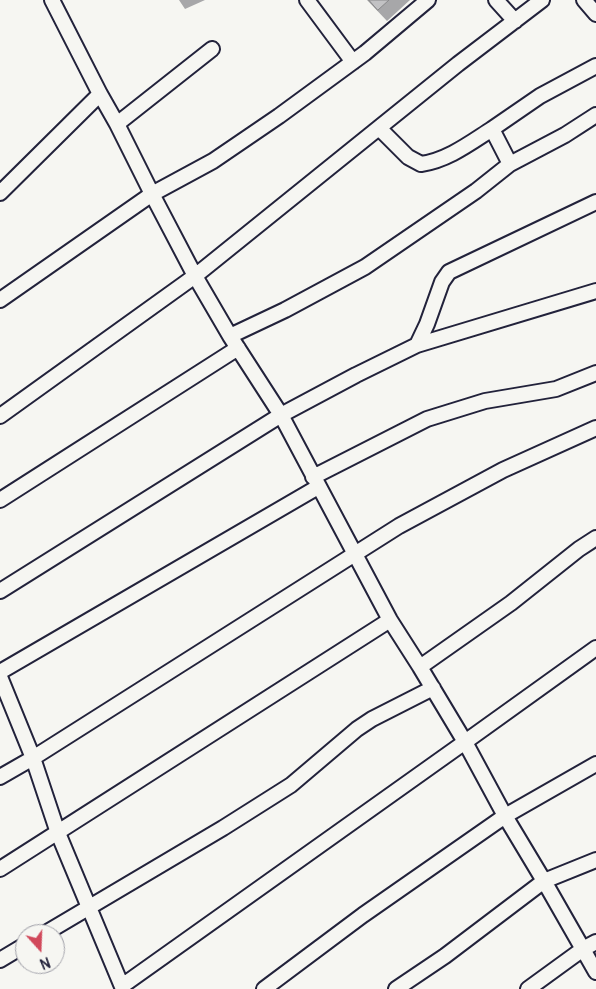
<!DOCTYPE html>
<style>
body{margin:0}
#map{position:relative;width:596px;height:989px;overflow:hidden;background:#f6f6f2;font-family:Pangolin,sans-serif}
canvas{display:block}
.north{position:absolute;left:15px;top:924px;width:50px;height:50px;box-sizing:border-box;background:#f6f6f2;border:1px solid #a1a1a9;border-radius:50%;rotate:160deg;font-size:14px;font-weight:700;line-height:20px;text-align:center;color:#22223b}
.north::after{content:'';display:block;margin:auto;width:18px;height:22px;background:#d1495b;clip-path:polygon(50% 0,100% 100%,50% 72%,0 100%)}
</style>
<div id="map">
<canvas width="596" height="989"></canvas>
<div class="north">N</div>
</div>
<script>
const c = document.querySelector('canvas').getContext('2d');
c.lineJoin = 'round';
function strokePath(path, color, width, dash) { c.strokeStyle = color; c.lineWidth = width; c.lineCap = dash ? 'butt' : 'round'; c.setLineDash(dash || []); c.stroke(path); }
function fillPath(path, color) { c.fillStyle = color; c.fill(path, 'evenodd'); }
const minor = new Path2D(`
 M52 0 100 94 117 124 152 194 195 276 230 336 281 415 390 620 420 667 465 742 505 816 544 881 596 972
 M307 0 353 62
 M496 0 515 21
 M584 0 596 14
 M117 124 212 49
 M379 128 408 157 421 164C448 160 470 143 492 129
 M510 164 492 129 540 96 596 66
 M0 193 100 94
 M0 300 152 194 213 161 279 116 365 53 428 0
 M230 336 285 310 365 267 476 191 510 164 565 135 596 115
 M417 345 427 324 442 282 449 272 596 202
 M0 416 195 276 458 64 542 0
 M313 477 427 419 485 401 556 389 596 373
 M0 500 238 348
 M0 591 281 415 356 375 417 345 596 291
 M420 667 511 603 579 549 596 538
 M0 672 318 487
 M0 677 33 758 58 833 123 989
 M0 777 33 758 399 526 503 470 596 428
 M0 869 390 620
 M44 934 223 828 291 785 357 729 372 719 433 688
 M0 960 25 945
 M122 986 465 742 596 648
 M264 989 363 915 505 816 596 764
 M396 989 445 956 544 881 596 860
 M528 989 583 949 596 942`);
strokePath(minor, '#22223b', 18);
strokePath(minor, '#f6f6f2', 14);
fillPath(new Path2D(`
 M179 0H205L185 9Z
 M367 0H410L387 21Z`), '#a7a7a9');
const building = new Path2D(`
 M369 0H389L378 10Z`);
fillPath(building, '#c2c2c4');
strokePath(building, '#888889', 1);
</script>
